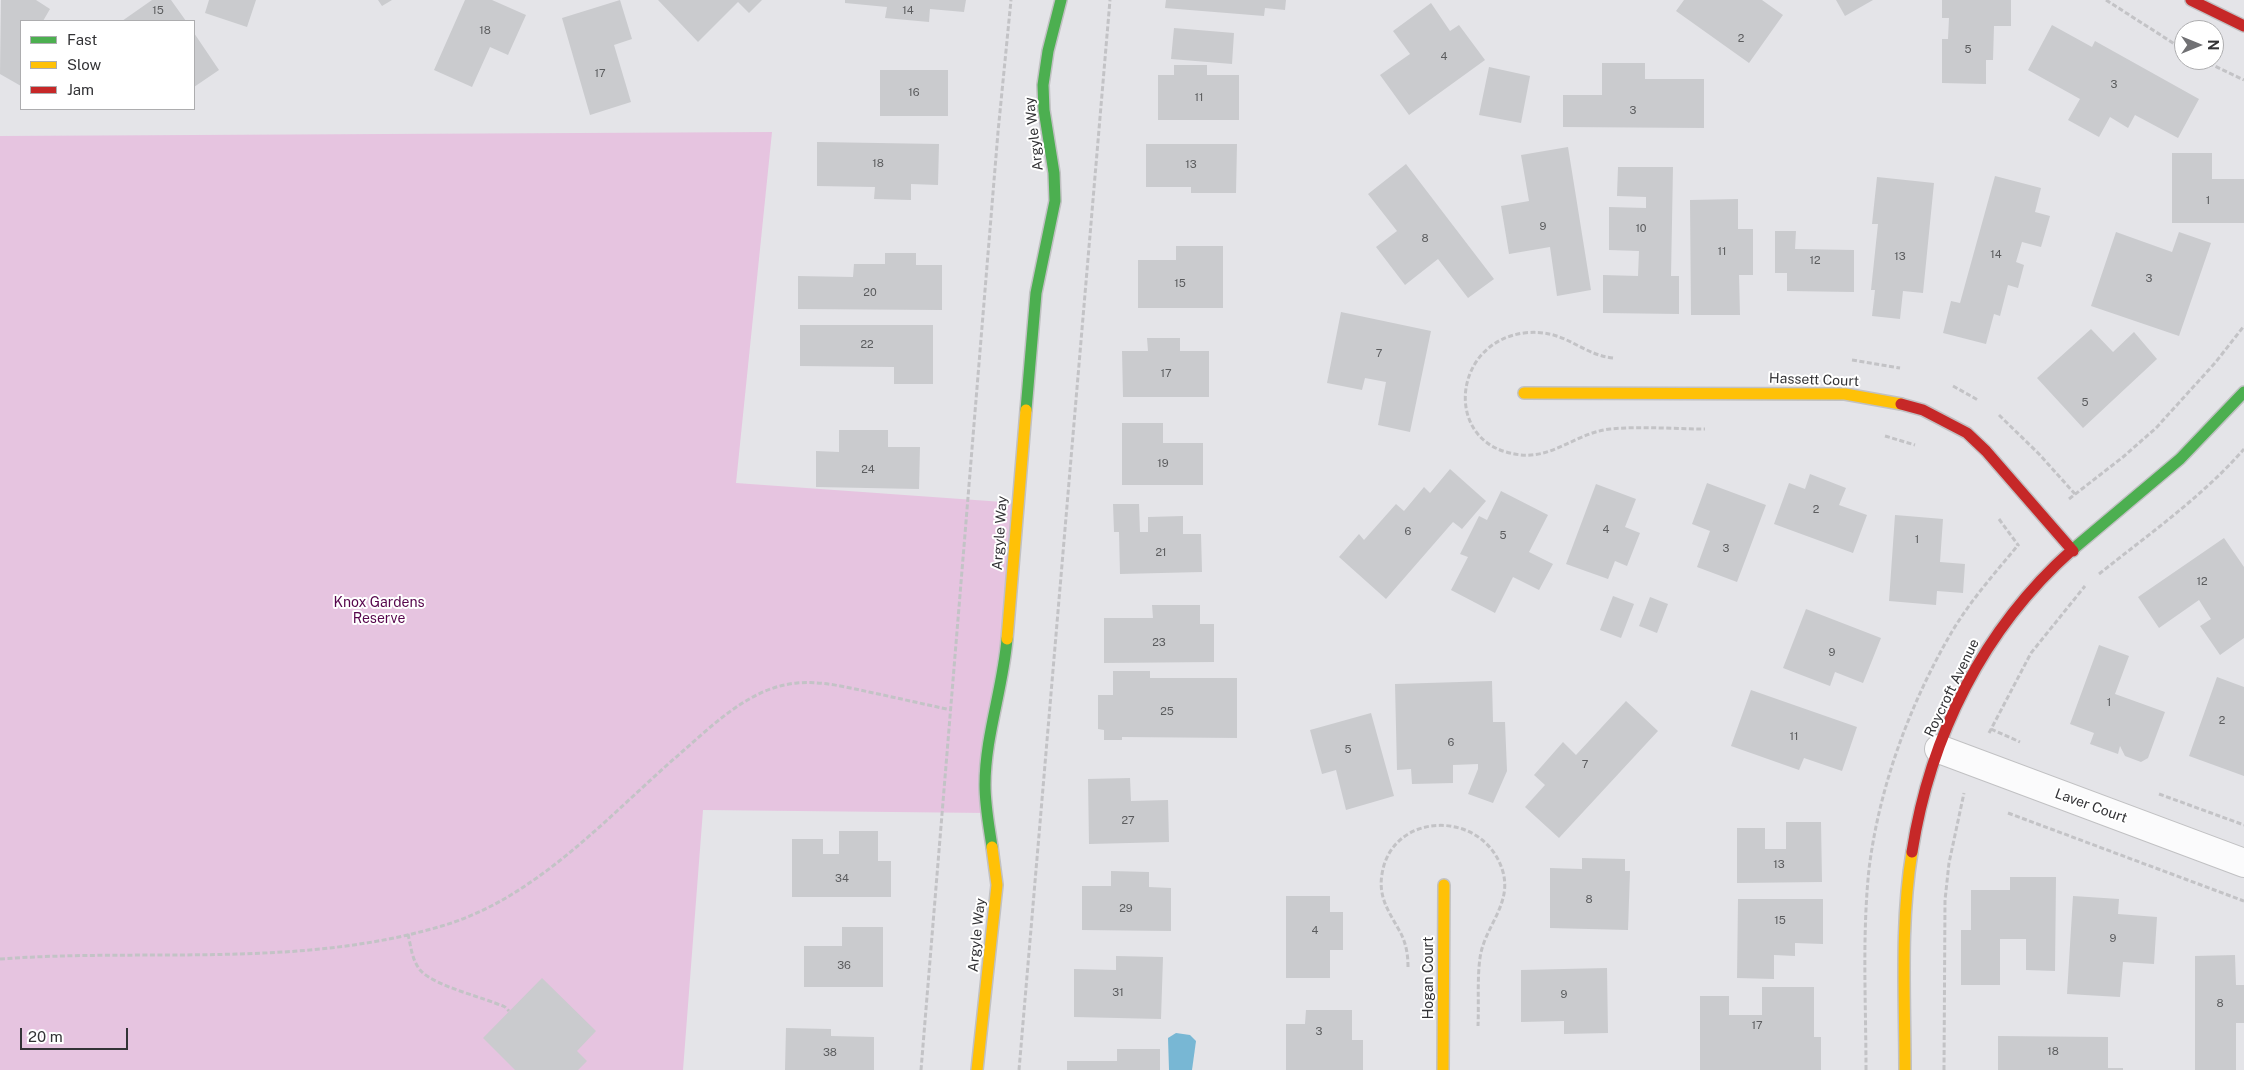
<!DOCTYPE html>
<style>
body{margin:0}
#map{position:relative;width:2244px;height:1070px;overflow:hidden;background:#e4e4e8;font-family:"Public Sans",sans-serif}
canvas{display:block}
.legend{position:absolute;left:20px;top:20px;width:175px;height:90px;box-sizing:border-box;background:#fff;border:1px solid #adadaf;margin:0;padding:6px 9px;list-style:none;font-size:15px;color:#333336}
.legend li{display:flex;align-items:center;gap:10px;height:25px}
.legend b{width:25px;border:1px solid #adadaf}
.north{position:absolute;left:2174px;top:20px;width:50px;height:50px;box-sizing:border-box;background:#fff;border:1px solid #adadaf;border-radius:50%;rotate:90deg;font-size:14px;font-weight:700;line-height:20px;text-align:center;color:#333336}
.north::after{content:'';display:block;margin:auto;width:18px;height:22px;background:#717174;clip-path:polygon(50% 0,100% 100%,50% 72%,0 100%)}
.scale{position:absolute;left:20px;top:1028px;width:108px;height:22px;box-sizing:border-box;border:2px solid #333336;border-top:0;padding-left:6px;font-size:15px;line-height:18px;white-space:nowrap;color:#333336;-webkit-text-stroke:4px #fff;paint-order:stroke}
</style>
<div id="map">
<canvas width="2244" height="1070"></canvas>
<ul class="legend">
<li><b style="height:6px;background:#4caf50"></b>Fast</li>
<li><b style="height:6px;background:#ffc107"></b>Slow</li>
<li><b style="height:6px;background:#c62828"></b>Jam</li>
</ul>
<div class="north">N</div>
<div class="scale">20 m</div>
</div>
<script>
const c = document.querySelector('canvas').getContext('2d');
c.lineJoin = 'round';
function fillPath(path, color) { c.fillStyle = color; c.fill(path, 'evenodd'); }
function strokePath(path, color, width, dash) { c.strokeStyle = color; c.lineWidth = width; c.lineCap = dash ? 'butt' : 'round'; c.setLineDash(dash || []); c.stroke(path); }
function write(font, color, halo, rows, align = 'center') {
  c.font = font + ' "Public Sans",sans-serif'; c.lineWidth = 4; c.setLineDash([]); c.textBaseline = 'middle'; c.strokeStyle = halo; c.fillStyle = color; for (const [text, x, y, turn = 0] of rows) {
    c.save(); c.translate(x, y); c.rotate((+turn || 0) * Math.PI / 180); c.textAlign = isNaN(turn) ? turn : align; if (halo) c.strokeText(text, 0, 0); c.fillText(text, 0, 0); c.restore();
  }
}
fillPath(new Path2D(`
 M772 132 736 483 1017 503 987 813 703 810 683 1070H0V136Z`), '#e6c4e0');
fillPath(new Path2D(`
 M1176 1033 1190 1035 1196 1041 1192 1070H1169L1168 1038Z`), '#78b7d4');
fillPath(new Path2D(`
 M1 0H36L50 9 43 21H21V86L0 74Z
 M152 0H171L186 21H122Z
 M209 0H256L247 27 205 13Z
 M378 0H392L382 6Z
 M465 0H492L526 15 508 55 490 47 472 87 434 70Z
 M620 0 632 39 614 45 631 102 590 115 562 18Z
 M658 0H762L749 13 738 2 698 42Z
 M845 0H966L964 12 930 9 929 22 885 18 887 7 845 3Z
 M1166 0H1286L1285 10 1265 8 1264 16 1165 8Z
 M1684 0H1762L1783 15 1749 63 1676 11Z
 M1836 0H1873L1845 16Z
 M1942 0H2011V26H1994L1993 60H1986V84L1942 83V39H1948L1949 18H1942Z
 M1431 3 1450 31 1459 25 1485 60 1409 115 1380 75 1410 54 1393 31Z
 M2052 25 2092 47 2095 41 2199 99 2178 138 2135 115 2128 128 2110 117 2099 137 2068 120 2080 99 2028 70Z
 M1174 28 1234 33 1232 64 1171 59Z
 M194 33 219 70 194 87Z
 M1602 63H1645V79H1704V128L1563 127V95H1602Z
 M1174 65H1207V75H1239V120H1158V75H1174Z
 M1489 67 1530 76 1521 123 1479 115Z
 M880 70H948V116H880Z
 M817 142 939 144 938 185 911 184V200L874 199 875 187 817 186Z
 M1146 144H1237L1236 193H1191V187H1146Z
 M1568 147 1591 290 1557 296 1550 247 1509 254 1501 206 1529 201 1521 155Z
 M2172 153H2212V179H2244V223H2172Z
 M1406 164 1494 279 1468 298 1438 259 1405 285 1376 247 1397 231 1368 194Z
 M1618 167H1673L1671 276H1679V314L1603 313V275L1638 276 1639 251 1609 250V207L1646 208V197L1617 196Z
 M1995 176 2041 188 2035 212 2050 216 2041 247 2022 242 2016 262 2024 265 2018 288 2008 285 2000 316 1994 314 1986 344 1943 333 1951 301 1960 303Z
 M1877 177 1934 183 1923 293 1903 291 1900 319 1872 316 1875 290H1871L1878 224H1872Z
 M1738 199V229H1753V275H1739L1740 315H1691L1690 200Z
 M1775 231H1796L1795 249 1854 250V292L1787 291V273H1775Z
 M2116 232 2172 252 2179 232 2211 243 2179 336 2091 306Z
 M1176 246H1223V308H1138V260H1176Z
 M885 253H916V265H942V310L798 309V276L853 277 854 264H885Z
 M1341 312 1431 331 1410 432 1378 425 1386 382 1365 378 1362 390 1327 383Z
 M800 325H933V384H894V367L800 366Z
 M2091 329 2113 352 2134 332 2157 359 2083 428 2037 378Z
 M1147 338H1180V351H1209V397H1123L1122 351H1148Z
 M1122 423H1163V443H1203V485H1122Z
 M839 430H888V447H920L919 489 816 487V451L839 452Z
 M1450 469 1486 501 1462 529 1453 522 1386 599 1339 557 1359 534 1364 540 1396 504 1404 511 1424 487 1430 493Z
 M1810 474 1846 488 1839 505 1867 515 1853 553 1774 524 1789 483 1805 489Z
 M1707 483 1766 505 1737 582 1697 567 1710 531 1692 524Z
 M1596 484 1636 499 1625 527 1640 533 1627 566 1615 561 1608 579 1566 564Z
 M1501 491 1548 515 1529 552 1553 564 1539 590 1513 577 1495 613 1451 590 1468 557 1460 554 1479 516 1487 520Z
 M1113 504H1139L1140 532H1148V517L1183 516V534H1201L1202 572 1120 574 1119 532H1114Z
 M1895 515 1943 519 1940 562 1965 564 1963 593 1937 591 1936 605 1889 601Z
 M2224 538 2244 567V638L2220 655 2200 626 2211 619 2199 600 2159 628 2138 597Z
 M1613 596 1634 604 1621 638 1600 630Z
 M1650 597 1668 604 1657 633 1639 626Z
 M1152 605H1200V624H1214V662L1104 663V618H1153Z
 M1806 609 1881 638 1863 683 1835 672 1830 686 1783 668Z
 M2099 645 2129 656 2115 694 2165 712 2148 758 2141 762 2125 756 2120 746 2118 754 2090 744 2094 733 2070 724Z
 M1113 671H1150V678H1237V738L1122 737V740H1104V730L1098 729V695H1113Z
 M2217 677 2244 687V776L2189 756Z
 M1492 681 1493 722H1505L1507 771 1493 803 1468 794 1478 769V764L1453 765V783L1412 784 1411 769 1397 770 1395 684Z
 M1751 690 1857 727 1842 771 1804 758 1799 770 1731 746Z
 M1626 701 1658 731 1559 838 1525 807 1545 785 1534 775 1563 742 1576 755Z
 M1371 713 1394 796 1346 810 1336 770 1322 774 1310 730Z
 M1130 778 1131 801 1168 800 1169 842 1089 844 1088 779Z
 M1786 822H1821L1822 882 1737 883V828H1765V849H1786Z
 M839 831H878V861H891V897H792V839H823V854H839Z
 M1582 858 1625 859V871H1630L1628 930 1550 928V868L1582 869Z
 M1111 871 1149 872V887L1171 888V931L1082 930V886H1111Z
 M2010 877H2056L2055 971 2026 970V939H2000V985H1961V930H1971V890H2010Z
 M1286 896H1330V912H1343V950H1330V978H1286Z
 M2073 896 2119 899 2118 914 2157 917 2154 964 2123 962 2120 997 2067 994Z
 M1738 899H1823V944L1795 943V956L1774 955V979L1737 978Z
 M842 927H883V987H804V946H842Z
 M2235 955 2236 985H2244V1023H2236V1070H2195V956Z
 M1116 956 1163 957 1161 1019 1074 1017V969L1116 970Z
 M1607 968 1608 1033 1564 1034V1021L1521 1022V970Z
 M542 978 596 1031 577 1051 587 1061 578 1070H515L483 1038Z
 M1762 987H1814V1037H1821V1070H1700V996H1729V1015H1762Z
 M1306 1010H1352V1040H1363V1070H1286V1024H1305Z
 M786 1028 831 1029V1036L874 1037V1070H785Z
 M1998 1036 2108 1037V1068H2123V1070H1998Z
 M1117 1049H1160V1070H1067V1061H1117Z`), '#cacbce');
const street = new Path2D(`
 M1939 749 2244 863`);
const fast = new Path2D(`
 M1026 410 1036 293 1055 201 1054 173 1044 110 1043 85 1048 51 1061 0
 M2072 550 2180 459 2244 392
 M992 847C989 826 985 806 985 785 985 736 1003 688 1007 639`);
const slow = new Path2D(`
 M1524 393 1845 394 1901 404
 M1007 639 1026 410
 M977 1070 997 885 992 847
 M1443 1070 1444 885
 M1905 1070C1905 998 1900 924 1912 852`);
const jam = new Path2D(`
 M2191 0 2244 26
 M1901 404 1923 410 1967 433 1986 451 2073 551
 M1912 852C1930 736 1983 629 2072 550`);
strokePath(street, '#c1c1c3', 30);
strokePath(fast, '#c1c1c3', 14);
strokePath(slow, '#c1c1c3', 14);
strokePath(jam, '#c1c1c3', 14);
strokePath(new Path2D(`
 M2106 0 2184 50
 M2202 60 2244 80
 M1613 358C1579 354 1565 328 1524 333 1455 342 1444 434 1506 452 1550 465 1570 434 1610 429 1641 426 1674 429 1705 429
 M1852 360 1900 368
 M1953 386 1978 400
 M1999 415 2039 454 2075 494
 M1885 436 1915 445
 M2069 499 2123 457 2156 428 2215 363 2244 326
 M1999 519 2018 545
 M2099 574C2149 534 2202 497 2244 449
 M1991 729 2020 742
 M1989 733 2031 653 2085 586
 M2159 794 2244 825
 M2008 813 2244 901
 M408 934C411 947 412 961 421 971 437 987 483 997 505 1007L509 1011
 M0 959C148 948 301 969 445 925 538 897 611 813 683 751 716 722 752 687 797 683 822 681 846 687 869 692 897 698 924 704 951 710
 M1408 967C1408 954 1406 942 1399 930 1389 912 1378 897 1382 874 1392 810 1485 809 1503 872 1512 905 1484 927 1480 958 1477 980 1479 1004 1478 1026
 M921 1070 998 132 1011 0
 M1019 1070 1110 0
 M1866 1070C1866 1004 1862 936 1869 869 1879 788 1909 706 1950 635 1969 602 1995 573 2019 544
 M1944 1070 1945 900 1949 863 1964 793`), '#c3c3c6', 3, [5, 2.5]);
strokePath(street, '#fbfbfc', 28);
strokePath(fast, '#4caf50', 11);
strokePath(slow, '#ffc107', 11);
strokePath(jam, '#c62828', 11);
write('11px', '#5b5c5e', null, [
 ["15",158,11],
 ["14",908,11],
 ["18",485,31],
 ["2",1741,39],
 ["5",1968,50],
 ["4",1444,57],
 ["17",600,74],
 ["3",2114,85],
 ["16",914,93],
 ["11",1199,98],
 ["3",1633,111],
 ["18",878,164],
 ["13",1191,165],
 ["1",2208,201],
 ["9",1543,227],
 ["10",1641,229],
 ["8",1425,239],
 ["11",1722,252],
 ["14",1996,255],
 ["13",1900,257],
 ["12",1815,261],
 ["3",2149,279],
 ["15",1180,284],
 ["20",870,293],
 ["22",867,345],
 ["7",1379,354],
 ["17",1166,374],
 ["5",2085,403],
 ["19",1163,464],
 ["24",868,470],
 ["2",1816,510],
 ["4",1606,530],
 ["6",1408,532],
 ["5",1503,536],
 ["1",1917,540],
 ["3",1726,549],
 ["21",1161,553],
 ["12",2202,582],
 ["23",1159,643],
 ["9",1832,653],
 ["1",2109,703],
 ["25",1167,712],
 ["2",2222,721],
 ["11",1794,737],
 ["6",1451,743],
 ["5",1348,750],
 ["7",1585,765],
 ["27",1128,821],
 ["13",1779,865],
 ["34",842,879],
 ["8",1589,900],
 ["29",1126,909],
 ["15",1780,921],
 ["4",1315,931],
 ["9",2113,939],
 ["36",844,966],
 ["31",1118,993],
 ["9",1564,995],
 ["8",2220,1004],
 ["17",1757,1026],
 ["3",1319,1032],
 ["18",2053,1052],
 ["38",830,1053]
]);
write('14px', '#333336', '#fff', [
 ["Argyle Way",1034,134,-97],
 ["Hassett Court",1814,380,2],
 ["Argyle Way",1000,533,-86],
 ["Roycroft Avenue",1952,688,-64],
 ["Laver Court",2091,806,20],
 ["Argyle Way",977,935,-84],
 ["Hogan Court",1429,978,-90]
]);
write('14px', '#56064c', '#fff', [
 ["Knox Gardens",379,603],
 ["Reserve",379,619]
]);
</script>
